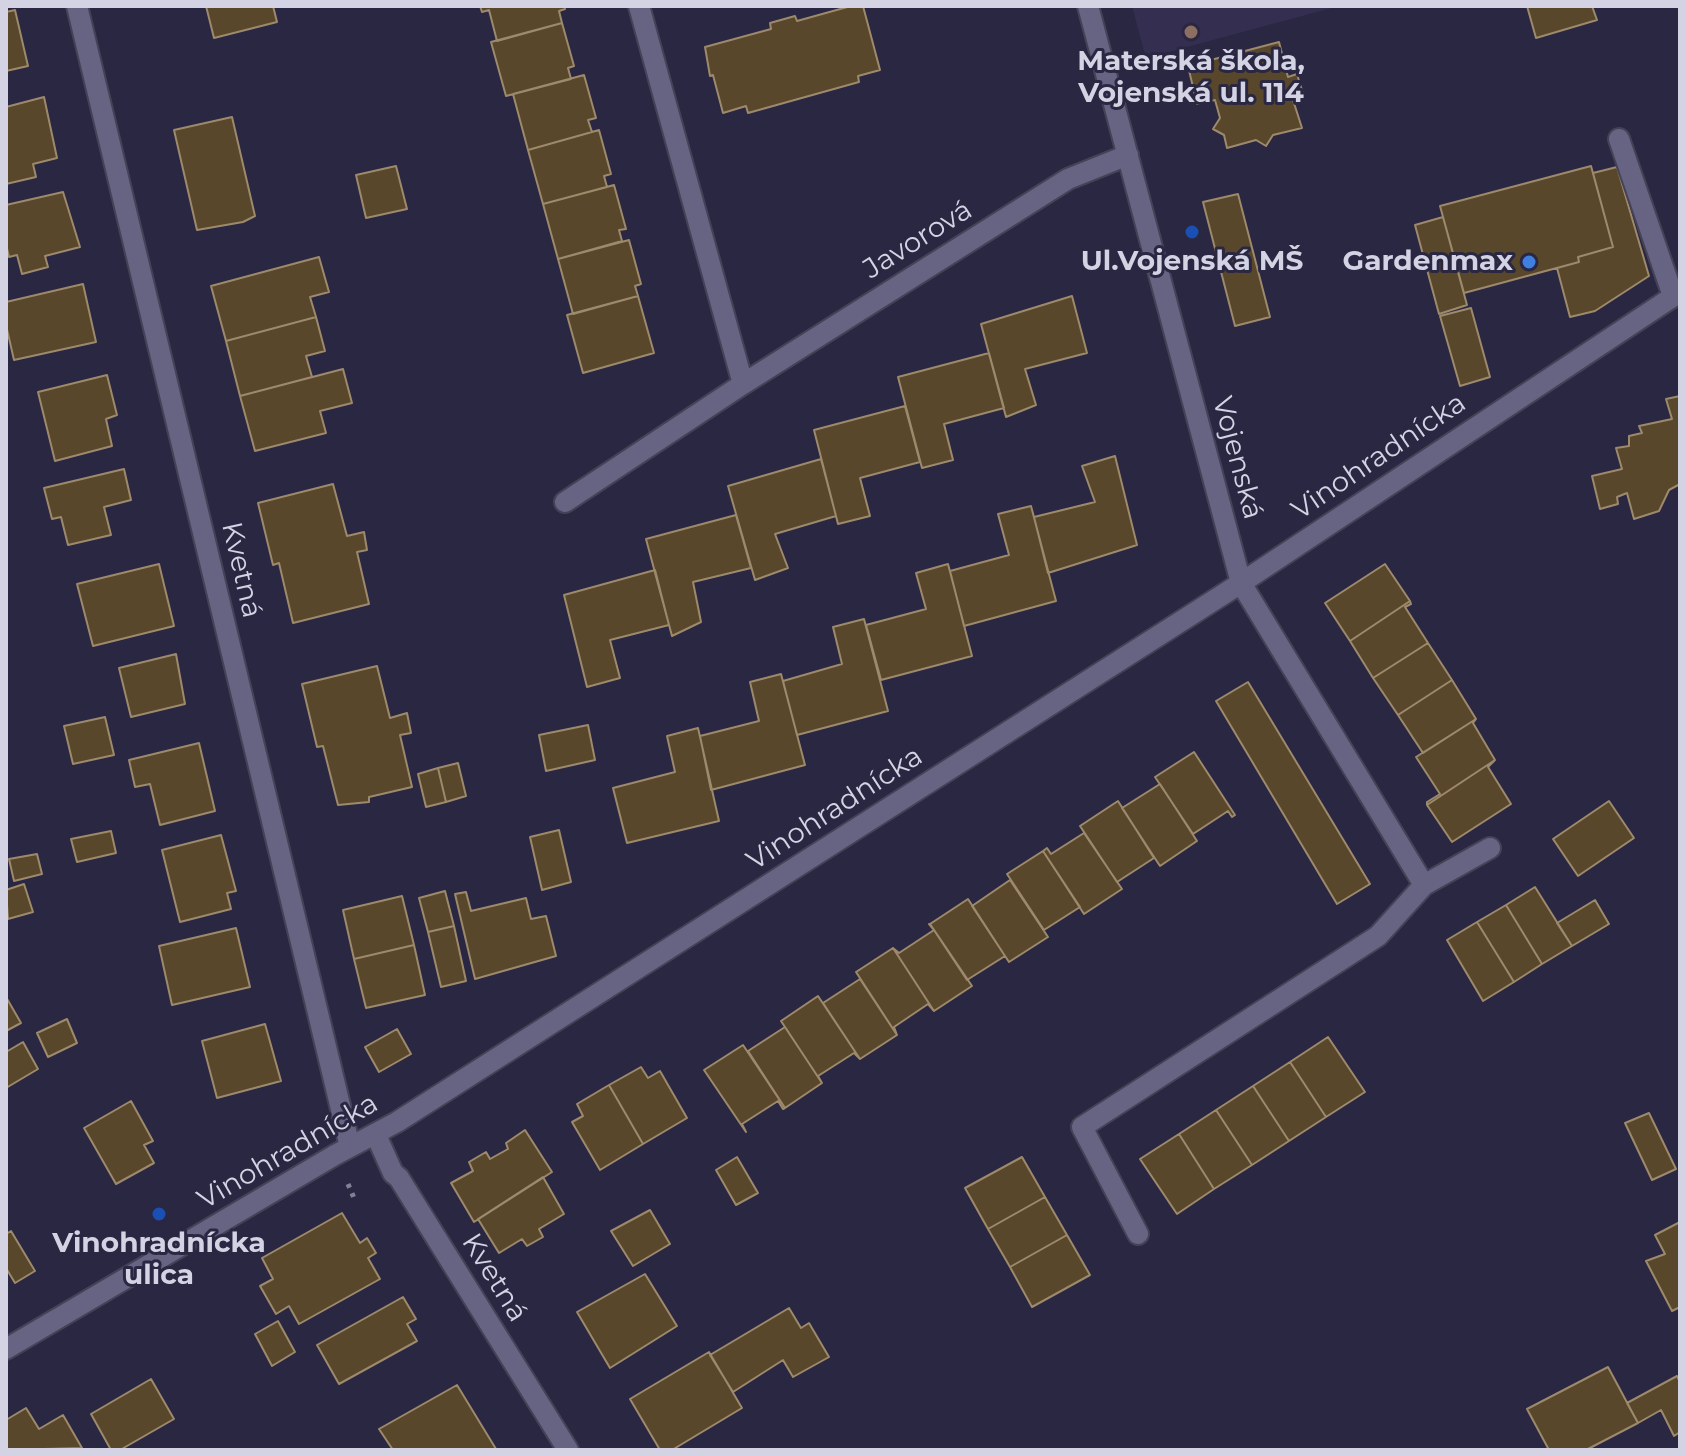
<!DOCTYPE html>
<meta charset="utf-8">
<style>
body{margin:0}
#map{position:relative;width:1686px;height:1456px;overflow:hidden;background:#2a2742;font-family:Montserrat,sans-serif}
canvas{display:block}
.frame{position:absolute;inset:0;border:8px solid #d4d3e4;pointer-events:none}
</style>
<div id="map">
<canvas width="1686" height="1456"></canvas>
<div class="frame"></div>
</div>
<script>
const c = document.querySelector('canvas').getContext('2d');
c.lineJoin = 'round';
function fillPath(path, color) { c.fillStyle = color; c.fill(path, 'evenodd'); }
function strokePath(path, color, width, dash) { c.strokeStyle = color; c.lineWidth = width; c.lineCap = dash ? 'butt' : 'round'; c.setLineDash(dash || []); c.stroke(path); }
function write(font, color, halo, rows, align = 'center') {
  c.font = font + ' Montserrat,sans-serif'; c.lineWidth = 6; c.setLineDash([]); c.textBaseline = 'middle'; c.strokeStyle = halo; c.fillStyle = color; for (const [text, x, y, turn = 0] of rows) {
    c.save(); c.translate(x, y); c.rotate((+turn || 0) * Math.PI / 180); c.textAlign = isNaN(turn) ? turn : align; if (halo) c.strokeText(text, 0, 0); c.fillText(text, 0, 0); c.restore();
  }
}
fillPath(new Path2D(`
 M1132 6H1339L1146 58Z`), '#342f51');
const building = new Path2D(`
 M206 6H273L277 22 214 38Z
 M480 6H564L565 9 559 11 562 23 497 41 489 10 482 12Z
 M851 6H863L880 70 858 76 859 82 748 113 746 106 723 113 713 75 710 76 705 47 771 29 770 23 795 16 797 21Z
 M1527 6H1592L1597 20 1536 38Z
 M15 10 28 66 6 71V12Z
 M562 23 574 66 568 68 571 79 506 96 491 42Z
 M1279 42 1288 77 1297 74 1304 97 1293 100 1302 128 1273 135 1266 146 1256 140 1227 148 1224 135 1213 129 1220 118 1215 100 1197 104 1188 66Z
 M584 75 596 118 588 120 592 132 528 150 513 94Z
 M44 97 57 158 33 164 36 177 6 184V107Z
 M232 117 255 216 243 222 197 230 174 130Z
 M599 130 611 174 604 176 607 187 543 204 528 150Z
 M396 166 407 209 366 218 356 175Z
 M1591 166 1613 247 1578 257 1579 262 1464 293 1440 206Z
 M1617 167 1649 276 1595 311 1570 317 1557 268 1579 262 1578 257 1613 247 1593 173Z
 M614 185 626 229 619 230 622 241 558 259 543 204Z
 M63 192 80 247 45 256 48 267 22 274 17 255 9 257 6 244V205Z
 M1238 194 1270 317 1235 326 1203 202Z
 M1443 217 1467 305 1439 314 1415 225Z
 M629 240 641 284 635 286 638 296 573 314 558 259Z
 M319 257 329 292 310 297 316 317 226 341 211 286Z
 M83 284 96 342 14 360 6 325V302Z
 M638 296 654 353 583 373 567 315Z
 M1072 296 1087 353 1025 369 1036 405 1006 417 981 324Z
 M1471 308 1490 377 1460 386 1440 316Z
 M316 317 325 351 306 356 312 377 240 396 226 341Z
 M989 353 1004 408 944 424 953 460 922 468 898 377Z
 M343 369 352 403 320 411 326 433 255 451 240 396Z
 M107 375 117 415 106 419 112 446 55 461 38 392Z
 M1680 396V484L1669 490 1659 511 1634 519 1627 493 1617 497 1618 504 1600 509 1592 476 1622 469 1616 448 1629 446V436L1642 433 1639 426 1672 419 1666 399Z
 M905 406 920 462 860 478 870 516 838 524 814 430Z
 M1115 456 1137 545 1048 573 1034 517 1095 502 1082 466Z
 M821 459 836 516 775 534 788 568 755 580 728 486Z
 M124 469 131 500 104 507 111 535 68 545 61 517 52 519 44 488Z
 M333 484 347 536 364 532 367 550 357 552 369 604 293 623 279 563 273 565 258 503Z
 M1031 506 1056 601 964 626 950 571 1009 555 998 514Z
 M736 515 751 568 693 582 701 622 672 636 646 539Z
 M159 564 174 626 93 646 77 584Z
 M948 564 972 656 881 680 866 625 926 609 916 573Z
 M1385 564 1410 601 1350 641 1325 603Z
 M655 570 669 625 610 640 620 678 587 687 564 595Z
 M1410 601 1411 604 1405 607 1428 643 1373 678 1350 641Z
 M864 619 888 711 797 735 783 681 842 664 833 627Z
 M1428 643 1452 680 1398 715 1373 678Z
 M176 654 185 704 131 717 119 668Z
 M377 666 390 718 407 713 411 733 400 735 412 787 369 797V802L338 805 323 746 317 747 302 684Z
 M781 674 805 765 711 790 700 736 759 721 750 682Z
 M1452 680 1476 719 1423 753 1398 715Z
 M1248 682 1370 884 1337 904 1216 701Z
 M105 717 114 755 73 764 64 726Z
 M1476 719 1473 723 1495 760 1427 805V802L1440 794 1416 757Z
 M588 725 595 760 546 771 539 735Z
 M698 728 719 821 627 843 613 788 675 772 667 736Z
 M199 743 215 811 160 825 150 784 135 787 129 760Z
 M1194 752 1235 815 1232 817 1228 811 1193 834 1155 777Z
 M1495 760 1488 767 1511 804 1452 842 1427 805Z
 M458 763 466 796 446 802 438 768Z
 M438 768 446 802 426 807 418 774Z
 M1160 784 1197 841 1160 866 1122 808Z
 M1118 801 1154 858 1117 882 1080 826Z
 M1609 801 1634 838 1578 876 1553 839Z
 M559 830 571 882 542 890 530 837Z
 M111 831 116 853 77 862 71 839Z
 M1084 833 1122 889 1084 914 1043 851 1047 848 1051 854Z
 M221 835 236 891 227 893 231 909 180 922 162 850Z
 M1043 851 1080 907 1044 930 1007 874Z
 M37 854 42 874 14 881 9 859Z
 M1010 880 1048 937 1009 962 972 906Z
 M24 884 33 912 8 919 6 890Z
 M1535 887 1572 946 1542 964 1506 905Z
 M445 891 454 926 428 932 419 898Z
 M466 892 471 911 526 898 531 919 546 916 556 956 475 979 455 894Z
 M402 896 414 945 354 959 343 910Z
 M968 899 1005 956 967 980 930 924Z
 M1595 900 1609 924 1572 946 1557 923Z
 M1506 905 1542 964 1514 982 1477 922Z
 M1477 922 1514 982 1483 1001 1447 940Z
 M929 924H930L972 986 934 1011 893 948 899 953 934 930Z
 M454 926 466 981 441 987 428 932Z
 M236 928 250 987 172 1005 159 946Z
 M414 945 425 995 366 1008 354 959Z
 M893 948 934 1011 928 1004 894 1027 897 1035 856 972Z
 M860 979 897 1035 860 1059 823 1003Z
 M818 996 860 1059 854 1053 818 1076 822 1083 781 1021Z
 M6 997 21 1023 6 1031Z
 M67 1019 77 1043 48 1057 37 1033Z
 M265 1024 281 1081 217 1098 202 1041Z
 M785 1027 822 1083 785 1108 748 1051Z
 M397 1029 411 1054 379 1072 365 1047Z
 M1328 1037 1365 1092 1326 1117 1290 1062Z
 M23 1042 38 1069 6 1088V1052Z
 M743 1045 785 1108 783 1109 778 1101 742 1124 746 1132 704 1070Z
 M1290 1062 1326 1117 1289 1141 1253 1086Z
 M641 1067 648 1078 660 1071 687 1118 643 1144 609 1085Z
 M609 1085 643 1144 600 1170 572 1122 583 1116 577 1104Z
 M1253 1086 1289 1141 1252 1165 1216 1110Z
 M131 1101 153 1141 144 1145 154 1163 116 1184 84 1128Z
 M1216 1110 1252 1165 1214 1189 1179 1134Z
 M1649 1113 1676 1169 1652 1180 1625 1123Z
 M525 1130 552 1172 474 1222 451 1183 473 1171 469 1162 486 1152 490 1159 508 1149 506 1143Z
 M1179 1134 1214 1189 1177 1214 1140 1159Z
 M737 1157 758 1193 736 1205 716 1170Z
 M1022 1157 1045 1197 988 1229 965 1188Z
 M543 1177 564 1214 539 1229 543 1237 527 1246 522 1239 499 1253 478 1219Z
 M1045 1197 1067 1235 1010 1267 988 1229Z
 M650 1210 670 1244 633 1266 611 1231Z
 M342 1213 360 1243 367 1238 376 1253 368 1258 380 1279 299 1324 289 1306 276 1314 260 1286 273 1279 262 1258Z
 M1680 1222V1307L1672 1311 1646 1261 1665 1254 1655 1235Z
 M11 1231 35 1271 15 1283 6 1268V1234Z
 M1067 1235 1090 1275 1032 1307 1010 1267Z
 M645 1274 677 1326 610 1368 577 1312Z
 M403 1297 416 1319 407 1324 417 1341 339 1384 317 1345Z
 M789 1308 801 1328 809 1323 829 1357 793 1377 783 1360 733 1392 710 1355Z
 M278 1321 295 1352 272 1366 255 1334Z
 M709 1352 742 1408 672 1450H660L630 1399Z
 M1608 1367 1638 1423 1586 1450H1549L1527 1409Z
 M1677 1376 1680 1382V1432L1674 1436 1661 1410 1638 1423 1627 1403Z
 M151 1379 174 1419 120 1450H111L91 1414Z
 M457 1385 496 1449 393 1450 379 1429Z
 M26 1408 39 1429 63 1415 82 1448 6 1450V1420Z`);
fillPath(building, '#59472b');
strokePath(building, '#9d896b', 2);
const minor = new Path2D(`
 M77 6 350 1147
 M639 6 743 384 1068 179 1128 155
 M1088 6 1241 583 1424 885
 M1619 139 1673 296
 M565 502 743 384
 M376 1135 393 1173 399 1178 568 1450
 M1138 1234 1082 1127 1378 936 1424 885 1490 848
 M6 1349 335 1155 397 1122 1241 583 1680 292`);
strokePath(minor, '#454258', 24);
strokePath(new Path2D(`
 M348 1184 354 1198`), '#828096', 5, [4, 6]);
strokePath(minor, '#666482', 20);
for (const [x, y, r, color] of [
 [1191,32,8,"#8d6e63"],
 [1192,232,8,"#1a4fb4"],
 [1529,262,8,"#3f7fe0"],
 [159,1214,8,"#1a4fb4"]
]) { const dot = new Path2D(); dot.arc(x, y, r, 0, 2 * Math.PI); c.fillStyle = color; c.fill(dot); strokePath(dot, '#2a2742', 3); }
write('bold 28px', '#d4d3e4', '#2a2742', [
 ["Materská škola,",1191,62],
 ["Vojenská ul. 114",1191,94],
 ["Ul.Vojenská MŠ",1192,262],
 ["Gardenmax",1513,262,"right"],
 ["Vinohradnícka",159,1244],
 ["ulica",159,1276]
]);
write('28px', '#d4d3e4', '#2a2742', [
 ["Javorová",918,240,-32],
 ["Vinohradnícka",1379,457,-34],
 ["Vojenská",1237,458,75],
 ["Kvetná",241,570,77],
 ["Vinohradnícka",835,809,-33],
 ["Vinohradnícka",288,1152,-30],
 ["Kvetná",494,1278,58]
]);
</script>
